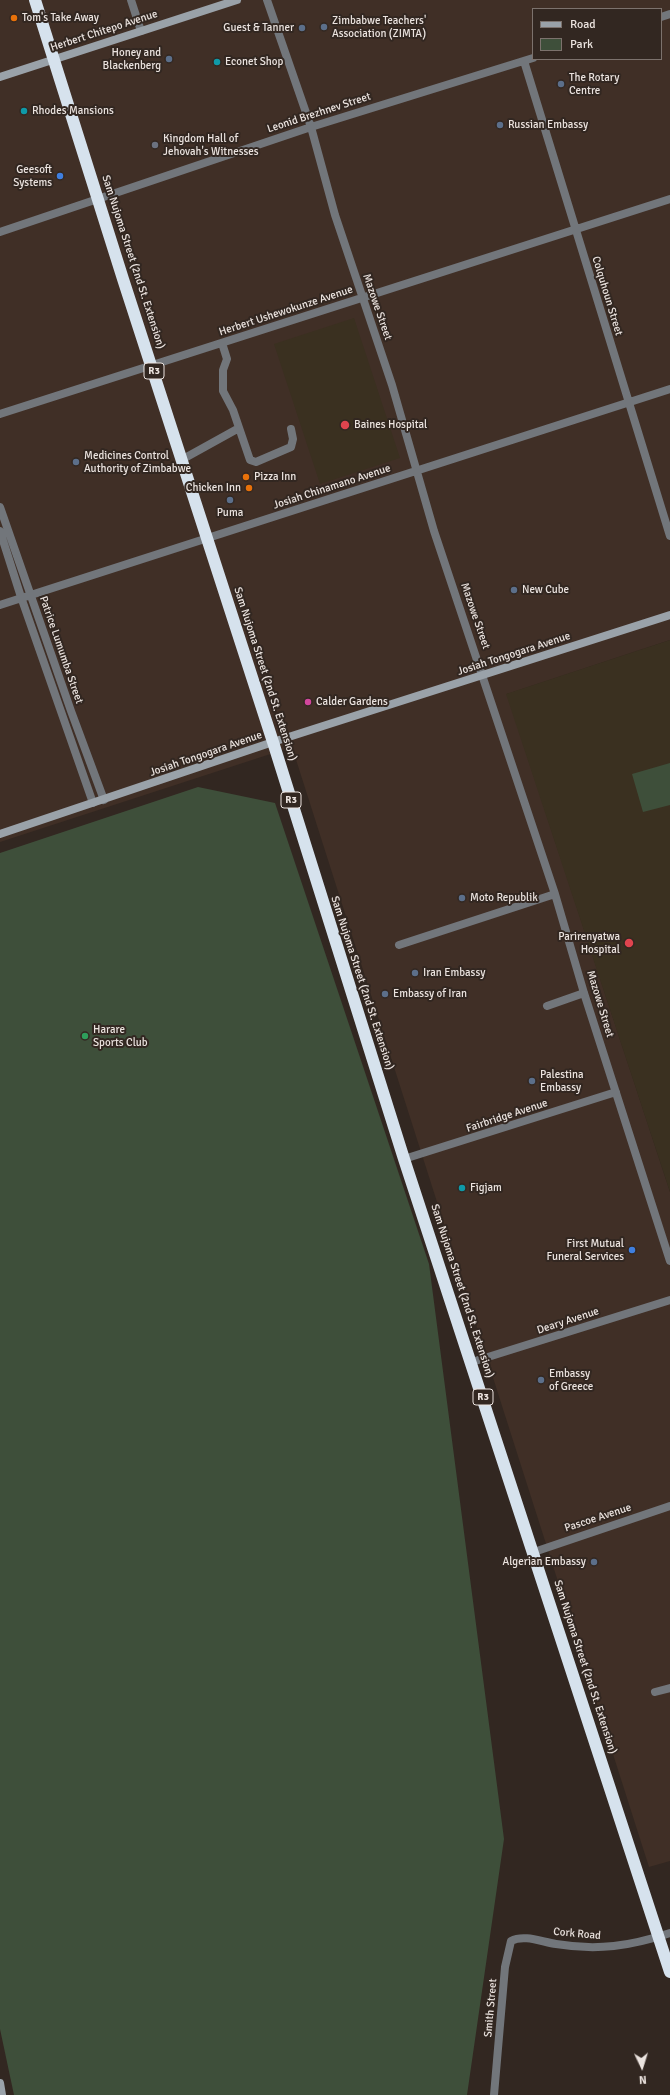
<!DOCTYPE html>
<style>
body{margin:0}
#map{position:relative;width:670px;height:2095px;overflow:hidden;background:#322721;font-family:Signika,sans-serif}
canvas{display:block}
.legend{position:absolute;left:532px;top:8px;width:130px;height:52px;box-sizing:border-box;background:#322721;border:1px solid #7c726d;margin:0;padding:5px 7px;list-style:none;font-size:12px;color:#ebe3df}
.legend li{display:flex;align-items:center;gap:8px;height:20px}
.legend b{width:20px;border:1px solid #7c726d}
.north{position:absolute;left:622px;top:2047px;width:40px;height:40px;-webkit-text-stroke:3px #322721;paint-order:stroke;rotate:176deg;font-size:11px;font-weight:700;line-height:16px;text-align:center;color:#ebe3df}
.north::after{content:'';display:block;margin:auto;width:14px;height:18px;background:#ebe3df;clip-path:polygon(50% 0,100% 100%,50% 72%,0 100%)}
</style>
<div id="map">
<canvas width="670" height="2095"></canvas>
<ul class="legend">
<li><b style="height:5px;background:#9aa2a9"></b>Road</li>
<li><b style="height:11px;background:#3e4f3a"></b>Park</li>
</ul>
<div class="north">N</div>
</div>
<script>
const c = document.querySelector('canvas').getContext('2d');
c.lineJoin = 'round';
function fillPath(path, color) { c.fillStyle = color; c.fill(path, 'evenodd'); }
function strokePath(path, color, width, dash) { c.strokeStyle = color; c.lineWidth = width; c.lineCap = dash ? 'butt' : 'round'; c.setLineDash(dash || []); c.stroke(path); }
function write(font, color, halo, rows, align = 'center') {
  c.font = font + ' Signika,sans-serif'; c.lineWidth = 4; c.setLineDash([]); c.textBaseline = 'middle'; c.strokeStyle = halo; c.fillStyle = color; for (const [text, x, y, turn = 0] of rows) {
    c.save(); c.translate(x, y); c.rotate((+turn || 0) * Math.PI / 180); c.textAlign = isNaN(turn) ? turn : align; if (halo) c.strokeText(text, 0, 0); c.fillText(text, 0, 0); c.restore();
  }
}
fillPath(new Path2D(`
 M0 0H670V640L507 694 670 1192V1861L649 1867 292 747 0 842ZM533 9H661V59H533Z`), '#402f26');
fillPath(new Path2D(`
 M354 318 400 458 320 484 274 344Z
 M670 640V1192L506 694Z`), '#3a3020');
fillPath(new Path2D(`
 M670 763V805L643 812 632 774Z
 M198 787 275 803 429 1264 504 1839 467 2095H14L0 2029V853Z`), '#3e4f3a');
strokePath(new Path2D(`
 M131 0 141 31
 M267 0 311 127 335 215 392 385 434 531 555 894 584 993 670 1261
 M661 17 670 14
 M524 61 670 536
 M0 232 311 127 533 58
 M222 343 227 359 223 370V391L233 410 250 460 256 462 291 447 293 439 291 429
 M0 414 670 199
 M183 459 239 428
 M0 507 71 711 104 800
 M0 531 21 597 93 803
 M0 605 670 389
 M399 945 555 894
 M547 1006 584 993
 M404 1159 616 1092
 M472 1362 670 1300
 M534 1552 670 1506
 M655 1692 670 1688
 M494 2095 505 1967 511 1941C524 1934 542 1942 556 1944 598 1951 630 1946 670 1933`), '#72767b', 8);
strokePath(new Path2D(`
 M0 77 237 0
 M0 834 273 742 670 615
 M0 2083 2 2095`), '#9aa2a9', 8);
strokePath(new Path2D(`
 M35 0 123 279 273 742 404 1159 670 1972`), '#d6e2ed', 12);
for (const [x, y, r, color] of [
 [14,18,4,"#e8710a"],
 [324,27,4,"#5c6f8a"],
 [302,28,4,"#5c6f8a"],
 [169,59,4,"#5c6f8a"],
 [217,62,4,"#0f9aa8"],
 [561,84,4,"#5c6f8a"],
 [24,111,4,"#0f9aa8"],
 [500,125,4,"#5c6f8a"],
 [155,145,4,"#6b7280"],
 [60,176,4,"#3f7fe0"],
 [345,425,5,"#e0444e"],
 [76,462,4,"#5c6f8a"],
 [246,477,4,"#e8710a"],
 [249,488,4,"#e8710a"],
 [230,500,4,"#5c6f8a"],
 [514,590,4,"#5c6f8a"],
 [308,702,4,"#d1479c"],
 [462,898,4,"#5c6f8a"],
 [629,943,5,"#e0444e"],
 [415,973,4,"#5c6f8a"],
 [385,994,4,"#5c6f8a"],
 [85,1036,4,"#2e9e5b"],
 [532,1081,4,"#5c6f8a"],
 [462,1188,4,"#0f9aa8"],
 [632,1250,4,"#3f7fe0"],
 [541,1380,4,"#5c6f8a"],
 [594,1562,4,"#5c6f8a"]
]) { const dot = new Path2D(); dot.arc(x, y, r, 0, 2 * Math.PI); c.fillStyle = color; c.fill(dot); strokePath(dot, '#322721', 1.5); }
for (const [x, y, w] of [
 [154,371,20],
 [291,800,20],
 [483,1397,20]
]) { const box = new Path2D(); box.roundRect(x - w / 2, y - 8, w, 16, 3); c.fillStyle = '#322721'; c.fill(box); strokePath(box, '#ebe3df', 1); }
write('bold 10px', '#ebe3df', null, [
 ["R3",154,371],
 ["R3",291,800],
 ["R3",483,1397]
]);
write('11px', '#ebe3df', '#322721', [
 ["Tom's Take Away",22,18],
 ["Zimbabwe Teachers'",332,21],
 ["Association (ZIMTA)",332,34],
 ["Guest & Tanner",294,28,"right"],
 ["Honey and",161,53,"right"],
 ["Blackenberg",161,66,"right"],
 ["Econet Shop",225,62],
 ["The Rotary",569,78],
 ["Centre",569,91],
 ["Rhodes Mansions",32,111],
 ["Russian Embassy",508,125],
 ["Kingdom Hall of",163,139],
 ["Jehovah's Witnesses",163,152],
 ["Geesoft",52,170,"right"],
 ["Systems",52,183,"right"],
 ["Baines Hospital",354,425],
 ["Medicines Control",84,456],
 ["Authority of Zimbabwe",84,469],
 ["Pizza Inn",254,477],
 ["Chicken Inn",241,488,"right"],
 ["Puma",230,513,"center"],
 ["New Cube",522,590],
 ["Calder Gardens",316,702],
 ["Moto Republik",470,898],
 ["Parirenyatwa",620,937,"right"],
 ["Hospital",620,950,"right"],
 ["Iran Embassy",423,973],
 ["Embassy of Iran",393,994],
 ["Harare",93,1030],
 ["Sports Club",93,1043],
 ["Palestina",540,1075],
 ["Embassy",540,1088],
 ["Figjam",470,1188],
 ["First Mutual",624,1244,"right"],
 ["Funeral Services",624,1257,"right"],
 ["Embassy",549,1374],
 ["of Greece",549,1387],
 ["Algerian Embassy",586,1562,"right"]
], 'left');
write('11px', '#ebe3df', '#322721', [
 ["Herbert Chitepo Avenue",104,31,-18],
 ["Leonid Brezhnev Street",319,113,-18],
 ["Sam Nujoma Street (2nd St. Extension)",133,262,72],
 ["Colquhoun Street",607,296,73],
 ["Mazowe Street",377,307,71],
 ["Herbert Ushewokunze Avenue",286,311,-18],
 ["Josiah Chinamano Avenue",332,487,-18],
 ["Mazowe Street",475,616,71],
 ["Patrice Lumumba Street",61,650,71],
 ["Josiah Tongogara Avenue",514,654,-18],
 ["Sam Nujoma Street (2nd St. Extension)",265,674,72],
 ["Josiah Tongogara Avenue",206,754,-19],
 ["Sam Nujoma Street (2nd St. Extension)",362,983,72],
 ["Mazowe Street",600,1004,73],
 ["Fairbridge Avenue",507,1116,-18],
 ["Sam Nujoma Street (2nd St. Extension)",462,1291,72],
 ["Deary Avenue",568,1321,-18],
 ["Pascoe Avenue",598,1518,-18],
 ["Sam Nujoma Street (2nd St. Extension)",585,1667,72],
 ["Cork Road",577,1934,5],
 ["Smith Street",491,2008,-85]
]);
</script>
